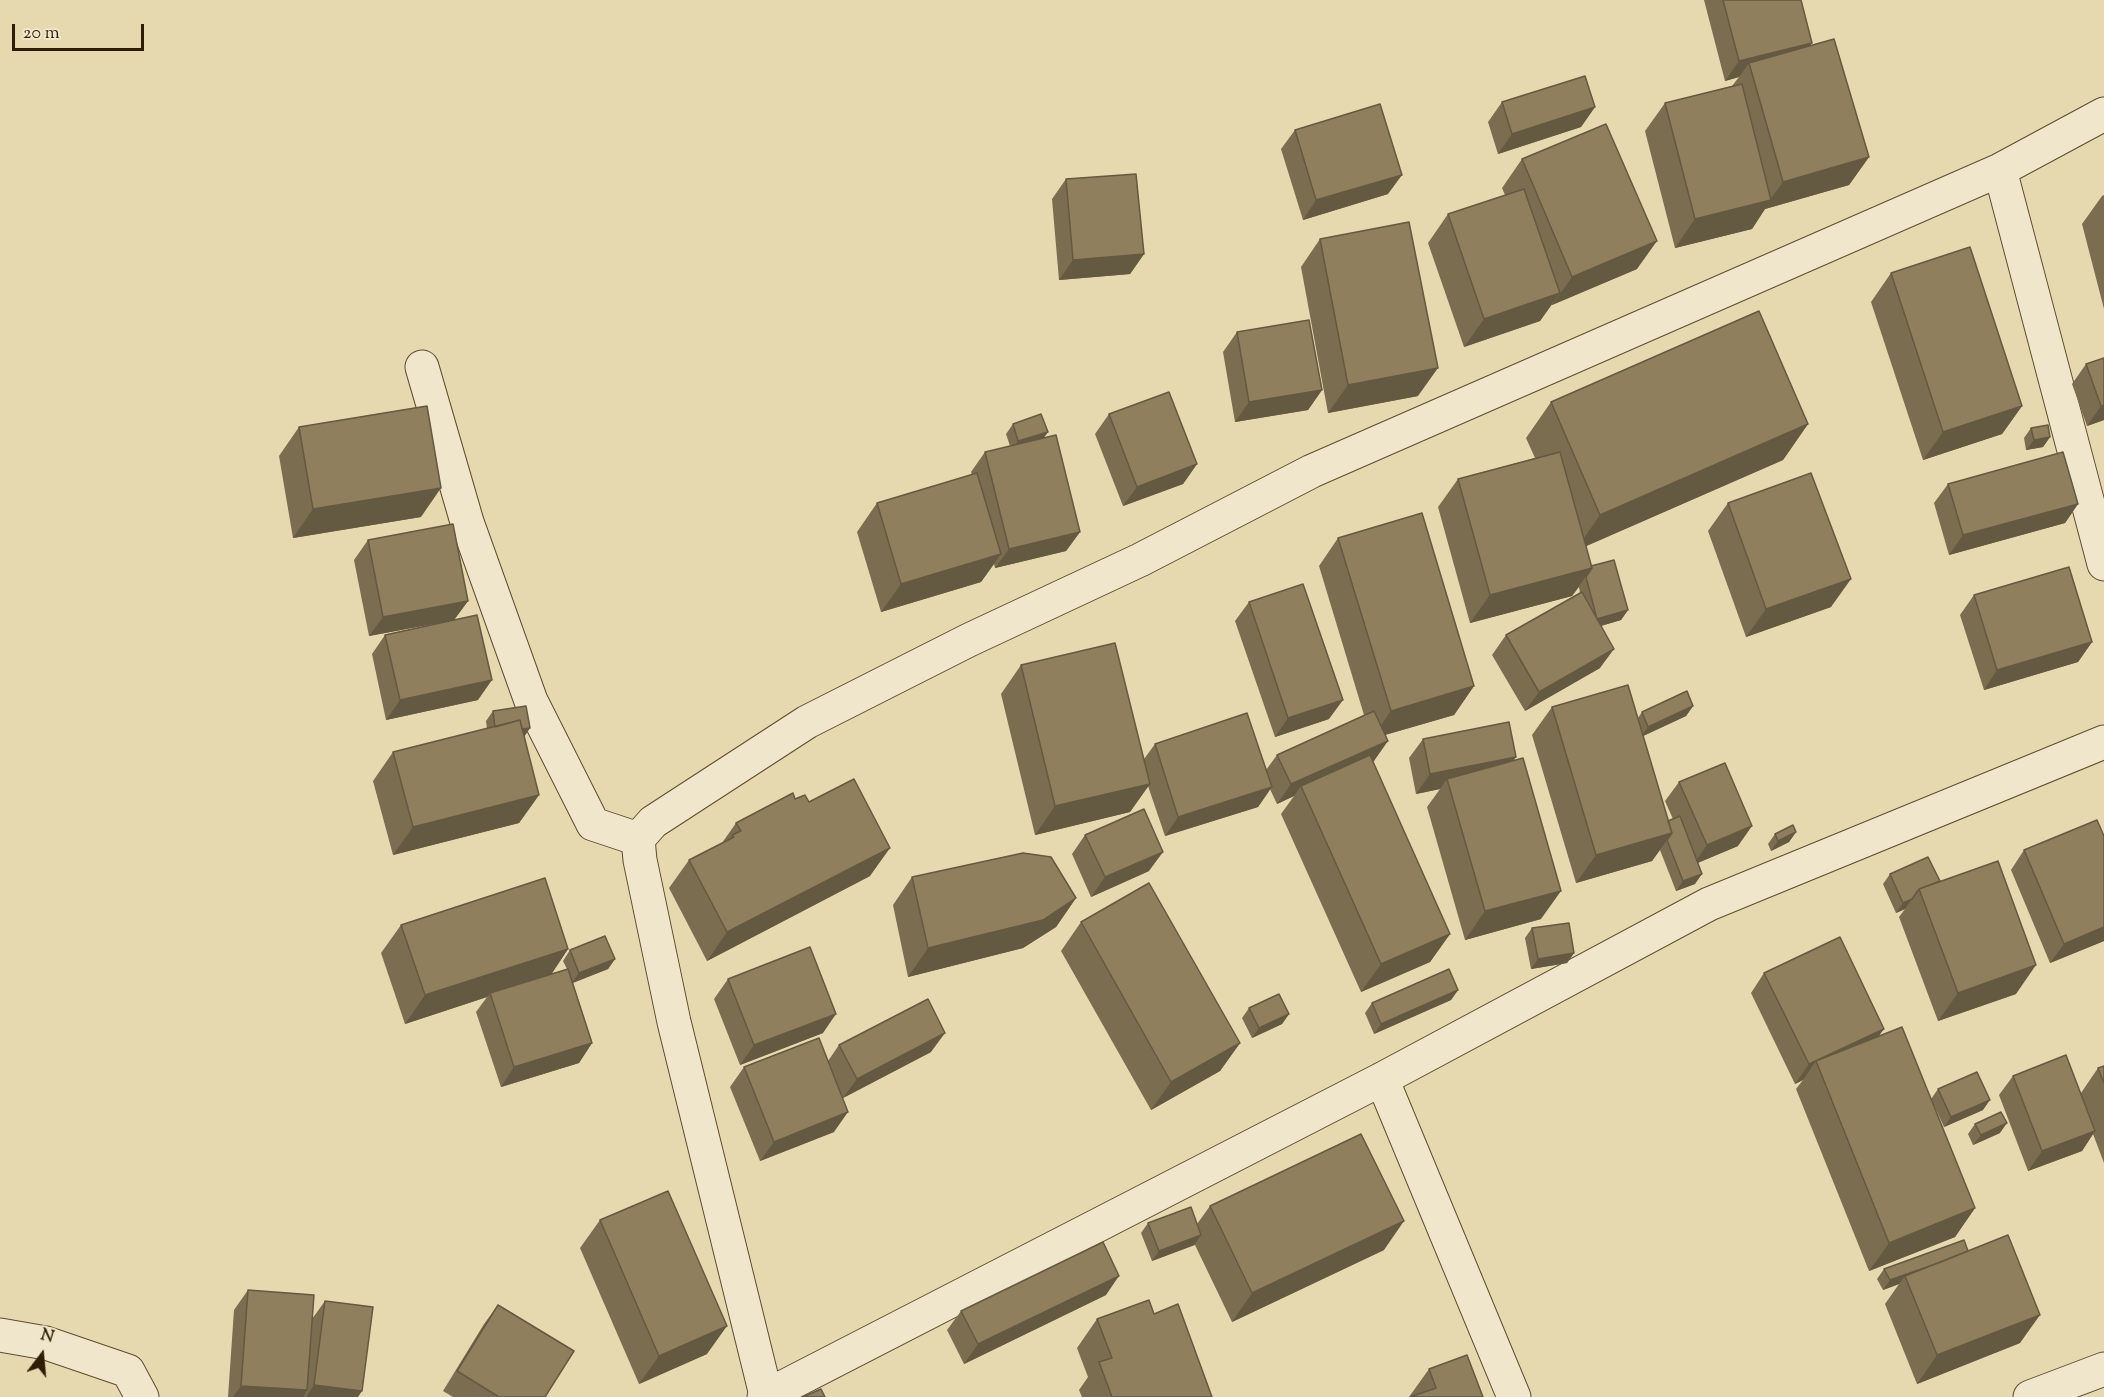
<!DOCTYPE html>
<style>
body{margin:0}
#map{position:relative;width:2104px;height:1397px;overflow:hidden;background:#e7d9af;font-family:"Sorts Mill Goudy",serif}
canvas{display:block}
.north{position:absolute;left:12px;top:1325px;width:60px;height:60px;-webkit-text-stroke:4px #efe6cb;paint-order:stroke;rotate:16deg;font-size:16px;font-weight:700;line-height:24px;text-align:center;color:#2f1e05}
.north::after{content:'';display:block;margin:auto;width:21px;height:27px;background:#2f1e05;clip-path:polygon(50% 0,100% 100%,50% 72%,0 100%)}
.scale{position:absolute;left:12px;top:24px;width:132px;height:27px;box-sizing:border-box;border:3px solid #2f1e05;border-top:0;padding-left:8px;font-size:18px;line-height:21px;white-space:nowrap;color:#2f1e05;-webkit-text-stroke:4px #efe6cb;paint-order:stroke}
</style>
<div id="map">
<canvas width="2104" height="1397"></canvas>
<div class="north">N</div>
<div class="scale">20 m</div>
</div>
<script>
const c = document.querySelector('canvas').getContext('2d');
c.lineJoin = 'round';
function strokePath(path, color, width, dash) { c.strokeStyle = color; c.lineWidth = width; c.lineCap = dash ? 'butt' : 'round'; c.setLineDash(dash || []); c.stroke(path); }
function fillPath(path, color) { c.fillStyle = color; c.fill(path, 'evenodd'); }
const minor = new Path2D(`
 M2000 170 2104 564
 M422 367 467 522 531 701 593 824 638 839
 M1382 1079 1514 1397
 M0 1335 46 1343 128 1371 142 1397
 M766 1395 674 1022 640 860 638 839 653 822 807 722 969 640 1140 560 1312 471 2000 170 2104 114
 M764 1397 1382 1079 1709 904 2104 742
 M2030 1397 2104 1369`);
strokePath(minor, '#5d4d30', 35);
strokePath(minor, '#efe6cb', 33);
fillPath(new Path2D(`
 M1704 0H1801L1810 46 1869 157 1849 185 1765 209 1752 229 1675 248 1645 131 1665 103 1732 86 1739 77 1725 81Z
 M1502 102 1595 107 1581 127 1498 154 1488 122Z
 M1295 130 1388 194 1303 220 1281 149Z
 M1522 159 1637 269 1552 305V304L1540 321 1464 347 1428 243 1448 214 1505 195 1502 188Z
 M1066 179 1144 254 1130 274 1059 280 1052 199Z
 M2104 195V309L2082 224 2102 196Z
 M1320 239 1418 396 1328 413 1301 267Z
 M1891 273 2022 406 2002 434 1923 460 1871 302Z
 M1237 332 1322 390 1308 410 1235 422 1223 352Z
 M2104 358V420L2087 426 2072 384 2086 364Z
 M1551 402 1808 424 1783 460 1586 546 1591 566 1628 610 1621 620 1601 626 1600 668 1525 711 1492 655 1506 635 1580 593 1579 587 1572 596 1470 623 1438 507 1458 479 1535 458 1526 438Z
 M1109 414 1197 464 1183 484 1123 506 1095 434Z
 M1013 424 1048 432 1043 438 1080 532 1066 551 995 568 994 564 981 582 881 612 857 532 877 503 972 475 971 472 985 452 1010 446 1006 434Z
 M299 427 421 517 293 538 279 456Z
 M2031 428 2050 437 2043 447 2026 450 2024 438Z
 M1948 484 2078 504 2065 523 1949 555 1934 503Z
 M1728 503 1831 607 1746 637 1708 531Z
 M1338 538 1474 686 1454 715 1385 735 1374 761 1373 762 1450 934 1430 962 1361 992 1281 814 1294 796 1277 804 1270 789 1258 807 1165 836 1148 786 1130 812 1035 835 1001 694 1021 665 1144 759 1155 744 1266 770 1277 755 1364 715 1319 566Z
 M368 540 468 601 454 620 478 700 386 720 372 654 385 635 439 623 369 636 354 560Z
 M1974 595 2092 642 2078 662 1984 690 1960 615Z
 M1249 602 1329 719 1275 737 1235 621Z
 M1693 706 1686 716 1643 736 1668 821 1673 819 1665 801 1679 782 1738 846 1697 863 1695 884 1676 891 1660 850 1652 861 1576 883 1532 735 1552 707 1638 718 1642 712Z
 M493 711 530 728 524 737 539 795 519 823 393 855 373 781 393 752 487 729 486 721Z
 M1423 739 1513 761 1541 919 1465 940 1427 807 1440 789 1416 794 1409 758Z
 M795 799 809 802 870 876 707 961 669 888 689 860 722 843 736 823Z
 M1796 832 1789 842 1771 851 1768 844 1775 834Z
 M1085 835 1149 871 1091 897 1072 854Z
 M2024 850 2104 941 2050 963 2011 870Z
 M1890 874 1940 881 2016 994 1938 1021 1899 917 1905 909 1896 913 1883 884Z
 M912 877 1076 898 1056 927 1023 948 908 977 893 905Z
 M1081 922 1240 1043 1220 1071 1151 1110 1061 951Z
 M401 925 568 949 551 974 567 969 563 961 570 950 615 959 608 969 573 983 592 1043 579 1063 501 1087 476 1012 487 997 405 1024 381 953Z
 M1532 928 1574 953 1567 963 1531 969 1525 938Z
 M1764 973 1878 1037 1975 1208 1955 1237 1869 1271 1796 1089 1803 1080 1795 1084 1751 993Z
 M728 979 823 1033 740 1065 714 999Z
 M1458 990 1451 1000 1374 1034 1365 1013 1372 1003Z
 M1249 1008 1289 1014 1282 1024 1252 1038 1242 1018Z
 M839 1045 931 1052 843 1098 834 1132 760 1161 730 1087 744 1067 828 1061Z
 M2104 1066V1163L2093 1134 2082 1151 2028 1171 1999 1095 2013 1076 2081 1093 2098 1068Z
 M1938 1089 1983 1110 1944 1127 1931 1099Z
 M1975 1124 2000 1133 1973 1145 1968 1134Z
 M1210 1206 1384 1250 1232 1322 1195 1245 1152 1261 1141 1233 1148 1223 1197 1224Z
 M600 1220 707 1354 639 1384 580 1248Z
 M1968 1251 2020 1343 1917 1384 1885 1304 1899 1284 1883 1290 1877 1279 1884 1269Z
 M248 1290 312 1319 325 1301 358 1397H228L234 1310Z
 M1106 1295 964 1364 947 1330 961 1311Z
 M498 1305 545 1397H453L443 1391 484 1324Z
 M1154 1314 1212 1397H1082L1079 1390 1088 1377 1077 1348 1097 1319Z
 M1429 1369 1483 1397H1409Z`), '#7b6d50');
fillPath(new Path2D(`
 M1812 43 1798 62 1749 63 1739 77 1725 81 1739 61Z
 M1595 107 1581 127 1498 154 1512 134Z
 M1869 157 1849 185 1765 209 1752 229 1675 248 1695 219 1769 201 1783 182Z
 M1402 175 1388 194 1303 220 1316 200Z
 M1657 241 1637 269 1552 305 1572 277Z
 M1144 254 1130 274 1059 280 1073 260Z
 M1560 293 1540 321 1464 347 1484 319Z
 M1438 368 1418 396 1328 413 1348 385Z
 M1322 390 1308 410 1235 422 1249 402Z
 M2104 405V420L2087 426 2101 406Z
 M2022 406 2002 434 1923 460 1943 432Z
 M1808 424 1783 460 1575 551 1600 515Z
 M1048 432 1041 442 1011 451 1018 441Z
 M2050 437 2043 447 2026 450 2034 440Z
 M1197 464 1183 484 1123 506 1137 487Z
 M441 488 421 517 293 538 313 509Z
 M2078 504 2065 523 1949 555 1963 535Z
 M1080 532 1066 551 995 568 1009 549Z
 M1001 554 981 582 881 612 901 584Z
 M1592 568 1572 596 1470 623 1490 595Z
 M1851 579 1831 607 1746 637 1766 609Z
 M468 601 454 620 369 636 383 617Z
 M1628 610 1621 620 1590 629 1597 619Z
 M2092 642 2078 662 1984 690 1997 670Z
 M1614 649 1600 668 1525 711 1539 692Z
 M492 680 478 700 386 720 400 700Z
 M1474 686 1454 715 1371 739 1391 711Z
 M1343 700 1329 719 1275 737 1288 718Z
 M1693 706 1686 716 1641 737 1648 727Z
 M530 728 523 738 496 733Z
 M1388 741 1374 761 1304 792 1301 786 1294 796 1277 804 1291 784Z
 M1516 757 1502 777 1447 779 1440 789 1416 794 1430 774Z
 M1150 784 1130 812 1035 835 1055 806Z
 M1272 787 1258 807 1165 836 1178 817Z
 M539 795 519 823 393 855 413 827Z
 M1752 826 1738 846 1693 865 1707 845Z
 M1796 832 1789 842 1771 851 1778 841Z
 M1672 833 1652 861 1576 883 1596 855Z
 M890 848 870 876 707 961 727 932Z
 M1163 852 1149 871 1091 897 1105 877Z
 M1702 874 1695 884 1676 891 1683 881Z
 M1561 891 1541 919 1465 940 1485 911Z
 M1076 898 1056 927 1023 948 908 977 928 948Z
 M1912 899 1905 909 1896 913 1903 903Z
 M2104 927V941L2050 963 2064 944Z
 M1450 934 1430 962 1361 992 1381 964Z
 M568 949 549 978 490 993 487 997 405 1024 425 995Z
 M1574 953 1567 963 1531 969 1538 959Z
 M615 959 608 969 572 983 579 973Z
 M2036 965 2016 994 1938 1021 1958 993Z
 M1458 990 1451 1000 1374 1034 1381 1024Z
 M836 1014 823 1033 740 1065 754 1045Z
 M1289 1014 1282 1024 1252 1038 1259 1028Z
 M1884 1029 1870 1048 1816 1061 1803 1080 1795 1084 1809 1064Z
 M945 1033 931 1052 843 1098 857 1079Z
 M592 1043 579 1063 501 1087 514 1067Z
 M1240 1043 1220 1071 1151 1110 1171 1082Z
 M1990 1100 1983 1110 1944 1127 1951 1117Z
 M848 1112 834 1132 760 1161 774 1142Z
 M2007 1123 2000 1133 1973 1145 1981 1135Z
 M2095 1131 2082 1151 2028 1171 2042 1151Z
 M1975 1208 1955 1237 1869 1271 1889 1243Z
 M1404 1221 1384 1250 1232 1322 1252 1293Z
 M1201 1235 1194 1245 1152 1261 1159 1251Z
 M1968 1252 1905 1276 1899 1284 1883 1290 1890 1280Z
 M1119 1276 1106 1295 964 1364 978 1344Z
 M2040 1315 2020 1343 1917 1384 1937 1355Z
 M727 1326 707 1354 639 1384 659 1356Z
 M314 1385 362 1391 358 1397H306Z
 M241 1386 307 1390 303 1397H233Z`), '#645941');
const building = new Path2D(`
 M1723 0H1801L1812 43 1739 61Z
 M1834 39 1869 157 1783 182 1749 63Z
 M1585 76 1595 107 1512 134 1502 102Z
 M1742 84 1771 200 1695 219 1665 103Z
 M1380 104 1402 175 1316 200 1295 130Z
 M1606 124 1657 241 1572 277 1522 159Z
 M1136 174 1144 254 1073 260 1066 179Z
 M1524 189 1560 293 1484 319 1448 214Z
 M1409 222 1438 368 1348 385 1320 239Z
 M1970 247 2022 406 1943 432 1891 273Z
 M1759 311 1808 424 1600 515 1551 402Z
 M1309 320 1322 390 1249 402 1237 332Z
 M2104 358V405L2101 406 2086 364Z
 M1169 392 1197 464 1137 487 1109 414Z
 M427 406 441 488 313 509 299 427Z
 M1041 414 1048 432 1018 441 1013 424Z
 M2048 425 2050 437 2034 440 2031 428Z
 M1056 435 1080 532 1009 549 985 452Z
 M1560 452 1592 568 1490 595 1458 479Z
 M2063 452 2078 504 1963 535 1948 484Z
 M977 473 1001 554 901 584 877 503Z
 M1811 473 1851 579 1766 609 1728 503Z
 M1422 513 1474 686 1391 711 1338 538Z
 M453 524 468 601 383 617 368 540Z
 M1614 560 1628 610 1597 619 1586 577 1592 568 1591 566Z
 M2069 567 2092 642 1997 670 1974 595Z
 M1303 584 1343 700 1288 718 1249 602Z
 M1582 592 1614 649 1539 692 1506 635Z
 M477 615 492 680 400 700 385 635Z
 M1115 643 1150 784 1055 806 1021 665Z
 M1628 685 1672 833 1596 855 1552 707Z
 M1687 691 1693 706 1648 727 1642 712Z
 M526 706 530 728 522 729 520 720 495 727 493 711Z
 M1374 711 1388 741 1291 784 1277 755Z
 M1247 713 1272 787 1178 817 1155 744Z
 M520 720 539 795 413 827 393 752Z
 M1509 722 1516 757 1430 774 1423 739Z
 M1370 755 1450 934 1381 964 1301 786Z
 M1523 758 1561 891 1485 911 1447 779Z
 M1725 763 1752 826 1707 845 1679 782Z
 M854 779 890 848 727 932 689 860 734 837 732 835 741 831 736 823 793 793 795 799 805 795 809 802Z
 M1144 809 1163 852 1105 877 1085 835Z
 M1680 816 1702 874 1683 881 1667 840 1672 833 1668 821Z
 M2097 820 2104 836V927L2064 944 2024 850Z
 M1793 825 1796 832 1778 841 1775 834Z
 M1023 853 1051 857 1076 898 1043 920 928 948 912 877Z
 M1928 857 1940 881 1919 889 1912 899 1903 903 1890 874Z
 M1998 861 2036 965 1958 993 1919 889Z
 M545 878 568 949 425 995 401 925Z
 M1149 883 1240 1043 1171 1082 1081 922Z
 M1569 923 1574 953 1538 959 1532 928Z
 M605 936 615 959 579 973 570 950Z
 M1840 937 1884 1029 1809 1064 1764 973Z
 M810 947 836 1014 754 1045 728 979Z
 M568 969 592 1043 514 1067 490 993Z
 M1449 969 1458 990 1381 1024 1372 1003Z
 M1279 994 1289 1014 1259 1028 1249 1008Z
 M928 999 945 1033 857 1079 839 1045Z
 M1902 1027 1975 1208 1889 1243 1816 1061Z
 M819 1038 848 1112 774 1142 744 1067Z
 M2066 1055 2095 1131 2042 1151 2013 1076Z
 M2104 1066V1083L2098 1068Z
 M1977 1072 1990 1100 1951 1117 1938 1089Z
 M2001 1112 2007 1123 1981 1135 1975 1124Z
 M1361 1134 1404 1221 1252 1293 1210 1206Z
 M668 1191 727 1326 659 1356 600 1220Z
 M1191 1207 1201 1235 1159 1251 1148 1223Z
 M2008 1235 2040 1315 1937 1355 1905 1276Z
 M1964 1240 1968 1251 1941 1262 1890 1280 1884 1269Z
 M1103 1242 1119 1276 978 1344 961 1311Z
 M248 1290 314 1295 307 1390 241 1386Z
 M1149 1300 1154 1314 1178 1304 1212 1397H1112L1099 1362 1112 1358 1097 1319Z
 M325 1301 373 1307 362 1391 314 1385Z
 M498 1305 574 1351 545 1397H499L457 1371Z
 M1467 1355 1483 1397H1410L1436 1388 1429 1369Z
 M821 1389 825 1397H803Z`);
fillPath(building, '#8f7f5d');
strokePath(building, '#645941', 1.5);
</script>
